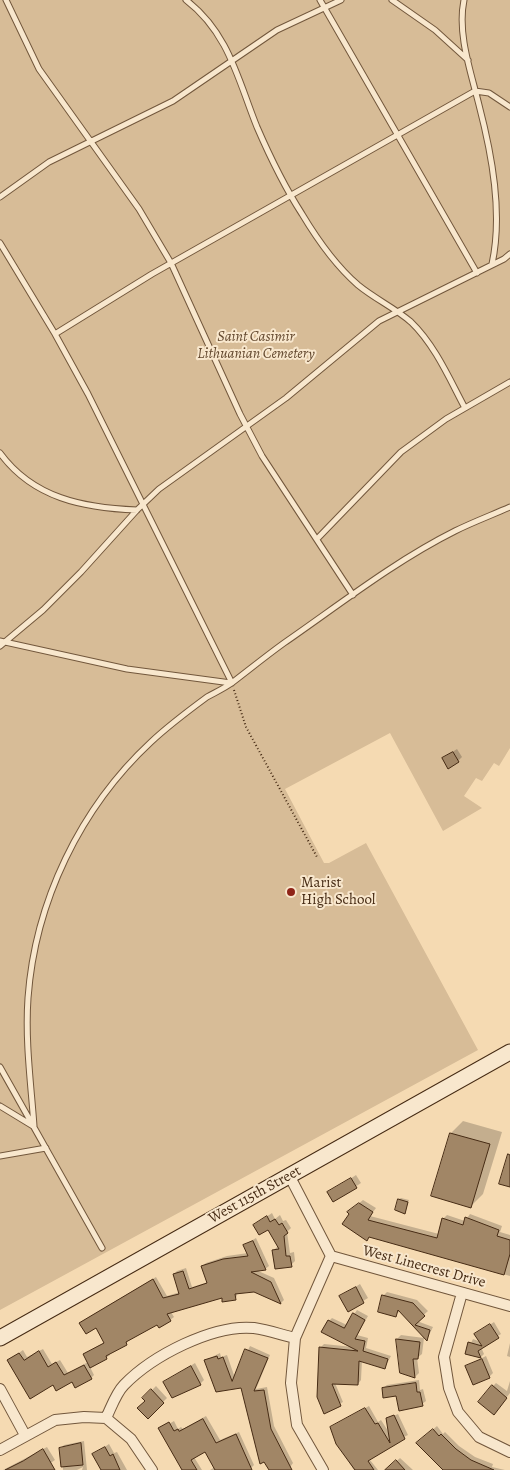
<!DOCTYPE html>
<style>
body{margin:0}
canvas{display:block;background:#f5dab2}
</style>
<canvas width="510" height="1470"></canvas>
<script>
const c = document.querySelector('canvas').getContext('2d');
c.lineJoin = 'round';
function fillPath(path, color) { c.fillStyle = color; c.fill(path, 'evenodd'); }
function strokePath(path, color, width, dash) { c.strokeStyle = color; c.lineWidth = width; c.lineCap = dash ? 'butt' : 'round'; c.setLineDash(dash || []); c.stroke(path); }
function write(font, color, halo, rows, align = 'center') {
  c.font = font + ' Alegreya,serif'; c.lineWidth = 4; c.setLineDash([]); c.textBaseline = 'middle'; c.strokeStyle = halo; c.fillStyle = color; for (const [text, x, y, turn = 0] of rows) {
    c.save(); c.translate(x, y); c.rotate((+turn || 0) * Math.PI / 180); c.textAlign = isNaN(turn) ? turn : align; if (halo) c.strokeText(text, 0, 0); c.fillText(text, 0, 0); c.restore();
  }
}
fillPath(new Path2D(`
 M0 0H510V748L499 766 494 763 482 781 476 778 464 796 482 808 443 831 390 733 285 789 324 863H329L366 843 478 1050 0 1310Z`), '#d7bc97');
fillPath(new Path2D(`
 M457 749 462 757 458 761 443 758Z
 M463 1121 502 1132 483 1194 471 1206 451 1133Z
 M356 1175 361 1183 334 1201 329 1193Z
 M401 1198 409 1200 405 1212 399 1199Z
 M363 1200 376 1208 370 1216 439 1234 443 1219 447 1215 465 1221 470 1214 502 1226 500 1232 510 1235V1276L370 1236 352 1209Z
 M272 1213 275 1219 280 1215 283 1221 286 1220 291 1228 287 1232 290 1253 294 1252 295 1261 291 1265 274 1250 278 1246 268 1228 254 1225Z
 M256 1238 269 1266 265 1269 256 1270 274 1278 284 1300 281 1303 254 1290 238 1292 236 1298 223 1297 171 1312 174 1317 170 1320 159 1326 158 1323 129 1339 126 1344 109 1353 110 1355 106 1358 90 1367 94 1375 91 1378 54 1384 9 1360 23 1350 27 1357 43 1349 52 1364 60 1360 68 1373 88 1362 84 1354 105 1342 97 1326 81 1323 84 1320 156 1277 167 1296 180 1292 174 1274 177 1271 186 1268 192 1287 208 1282 202 1266 206 1263 227 1256 248 1253 244 1245Z
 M360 1284 368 1298 348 1310 341 1296Z
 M387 1292 417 1300 428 1311 417 1321 433 1327 427 1339 400 1311 395 1315 383 1296Z
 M357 1310 368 1316 357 1335 368 1338 366 1348 391 1356 385 1367 362 1360 361 1380 358 1384 335 1383 343 1402 324 1412 320 1348 324 1344 353 1347 329 1321 332 1318 347 1325Z
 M494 1322 501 1334 481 1347 484 1354 481 1357 466 1353 473 1339 481 1342 476 1334Z
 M401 1335 424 1338 422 1354 417 1358 419 1373 415 1377 401 1372 397 1339Z
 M510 1343V1357L507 1356Z
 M250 1346 270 1355 256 1389 267 1387 274 1426 293 1463 288 1470H270L242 1387 216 1391 206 1360 220 1353 221 1357 227 1355 235 1378Z
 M486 1356 493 1373 489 1377 466 1366Z
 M195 1363 204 1380 200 1384 165 1382Z
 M419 1380 420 1390 423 1389 426 1401 422 1404 383 1388 387 1385Z
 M510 1381V1393L497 1410 493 1386 496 1383 507 1391Z
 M156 1386 167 1398 148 1417 147 1401 144 1398Z
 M369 1406 378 1422 381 1420 390 1434 389 1418 398 1414 408 1435 366 1455 378 1470H354L337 1444 331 1428Z
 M206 1416 220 1440 239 1432 254 1465 251 1468 246 1470H210L215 1467 205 1450 194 1457 202 1470H184L162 1428 174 1421 178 1429 181 1427 183 1429Z
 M437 1426 443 1434 445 1432 459 1446 475 1457 493 1464 492 1467 505 1470H446L421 1440Z
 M84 1441 87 1470H82L83 1467 77 1470H63L61 1448 64 1445Z
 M109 1444 114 1453 117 1452 127 1470H102L94 1454Z
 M47 1447 55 1460 40 1470H3Z
 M400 1458 413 1470H391L389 1468Z`), '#0003');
const building = new Path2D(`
 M453 752 459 762 448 769 442 758Z
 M450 1133 490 1144 471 1208 431 1196Z
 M508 1154 510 1155V1187L499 1184Z
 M351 1178 357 1188 333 1202 327 1192Z
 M398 1199 408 1202 405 1214 395 1210Z
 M359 1203 373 1212 368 1220 437 1238 442 1218 463 1225 465 1217 499 1230 497 1236 510 1240V1254L504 1275 369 1237 367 1241 342 1224 349 1214 347 1212Z
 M267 1216 270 1222 275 1219 279 1225 282 1223 288 1233 284 1236 286 1256H290L292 1267 275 1269 272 1250 279 1249 268 1230 259 1235 253 1225Z
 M253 1241 266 1270 251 1272 271 1282 281 1304 254 1292 235 1294 236 1300 222 1302V1298L167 1314 171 1321 159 1328 157 1325 126 1342 127 1345 106 1356 107 1359 90 1368 83 1354 104 1343 96 1328 86 1334 79 1323 153 1279 163 1298 179 1294 173 1274 183 1271 189 1289 207 1283 201 1266 223 1259 248 1256 243 1245Z
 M356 1287 364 1303 348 1312 339 1296Z
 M382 1295 413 1303 425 1316 415 1325 430 1330 427 1341 398 1310 396 1317 378 1312Z
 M353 1313 365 1320 355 1339 365 1341 363 1351 388 1359 385 1369 359 1361 358 1385 332 1384 341 1406 324 1414 317 1397 319 1347 358 1351 321 1332 328 1320 344 1328Z
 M490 1324 499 1338 478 1351 481 1358 465 1354 468 1342 482 1346 474 1334Z
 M396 1339 420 1342 418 1359H413L415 1378 400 1373Z
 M245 1349 268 1358 254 1391 264 1390 271 1429 292 1470H269L264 1462 260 1464 241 1388 216 1392 204 1360 217 1356 218 1359 223 1357 232 1381Z
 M39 1351 48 1367 56 1362 64 1375 84 1365 92 1379 75 1388 72 1382 56 1391 53 1385 30 1399 7 1360 19 1353 24 1360Z
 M482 1359 490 1378 473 1385 465 1366Z
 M191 1366 201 1385 172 1398 163 1382Z
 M416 1383 417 1392H420L423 1406 399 1411 396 1396 383 1398 382 1388Z
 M492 1385 507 1398 494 1415 478 1402Z
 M151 1389 164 1403 148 1419 137 1408 145 1401 142 1398Z
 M365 1408 375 1424 378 1423 390 1443 386 1418 394 1415 405 1439 368 1461 374 1470H355L336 1444 330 1427Z
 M203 1419 216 1443 236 1434 252 1470H215L205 1452 191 1460 197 1470H182L158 1428 169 1422 174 1431 178 1429 179 1431Z
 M433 1429 439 1436 441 1434 456 1449 471 1460 494 1470H443L416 1443Z
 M81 1443 83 1465 61 1467 59 1448Z
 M105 1447 110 1456 113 1454 120 1470H101L92 1454Z
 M43 1449 55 1470H5L23 1461Z
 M396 1460 405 1470H385Z`);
fillPath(building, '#a18666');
strokePath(building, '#462b14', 1);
const lane = new Path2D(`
 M6 0 39 69 139 209 171 263 240 414 262 456 353 595
 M186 0C229 33 238 80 257 127 270 157 284 186 302 214 317 239 336 266 358 285 375 299 395 308 411 322 435 345 450 380 465 408
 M320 0 477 273
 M392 0 435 30 468 60
 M464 0C457 34 471 72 479 105 492 155 503 214 492 264
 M0 197 49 162 173 101 277 30 341 0
 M0 243 55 334 88 394 232 683
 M55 334 152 274 475 91 489 93 510 107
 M0 453C33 498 83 508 137 510
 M317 539 401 452 446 419 510 382
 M0 641 127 669 231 683
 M0 646 43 610 81 572 137 510 159 489 286 398 379 321 504 259 510 254
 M0 1067 102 1248
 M0 1106 33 1126
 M34 1126C31 1084 25 1041 28 998 35 902 80 808 151 742 168 726 188 711 207 697 216 692 225 688 233 682 250 669 266 656 284 643 339 605 395 561 455 531 473 522 492 515 510 507
 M0 1156 46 1148`);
const street = new Path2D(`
 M289 1175 331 1256 295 1338 291 1383 297 1425 323 1470
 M331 1256 510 1306
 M462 1293 444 1357 449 1388 458 1412 479 1437 510 1452
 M0 1389 25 1435
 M106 1418 131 1439 152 1470
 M0 1450 55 1420 84 1417 106 1418C111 1408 116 1393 124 1385 152 1356 213 1324 254 1328 268 1330 282 1335 295 1338`);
const secondary = new Path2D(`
 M0 1338 510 1052`);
strokePath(lane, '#72573c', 7);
strokePath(street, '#72573c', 12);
strokePath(secondary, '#462b14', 17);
strokePath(new Path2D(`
 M234 690 246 727 317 857`), '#462b14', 2, [1, 2.5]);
strokePath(lane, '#f8e7cd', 5);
strokePath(street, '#f8e7cd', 10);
strokePath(secondary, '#f8e7cd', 15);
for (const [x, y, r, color] of [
 [291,892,5,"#8f2418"]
]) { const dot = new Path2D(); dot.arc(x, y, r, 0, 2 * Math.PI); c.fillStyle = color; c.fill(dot); strokePath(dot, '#f8e7cd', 2); }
write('italic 15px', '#63482e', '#f8e7cd', [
 ["Saint Casimir",256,337],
 ["Lithuanian Cemetery",256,354]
]);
write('15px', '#462b14', '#f8e7cd', [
 ["Marist",301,883],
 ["High School",301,900]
], 'left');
write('15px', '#462b14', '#f8e7cd', [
 ["West 115th Street",255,1195,-29],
 ["West Linecrest Drive",424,1267,15]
]);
</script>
